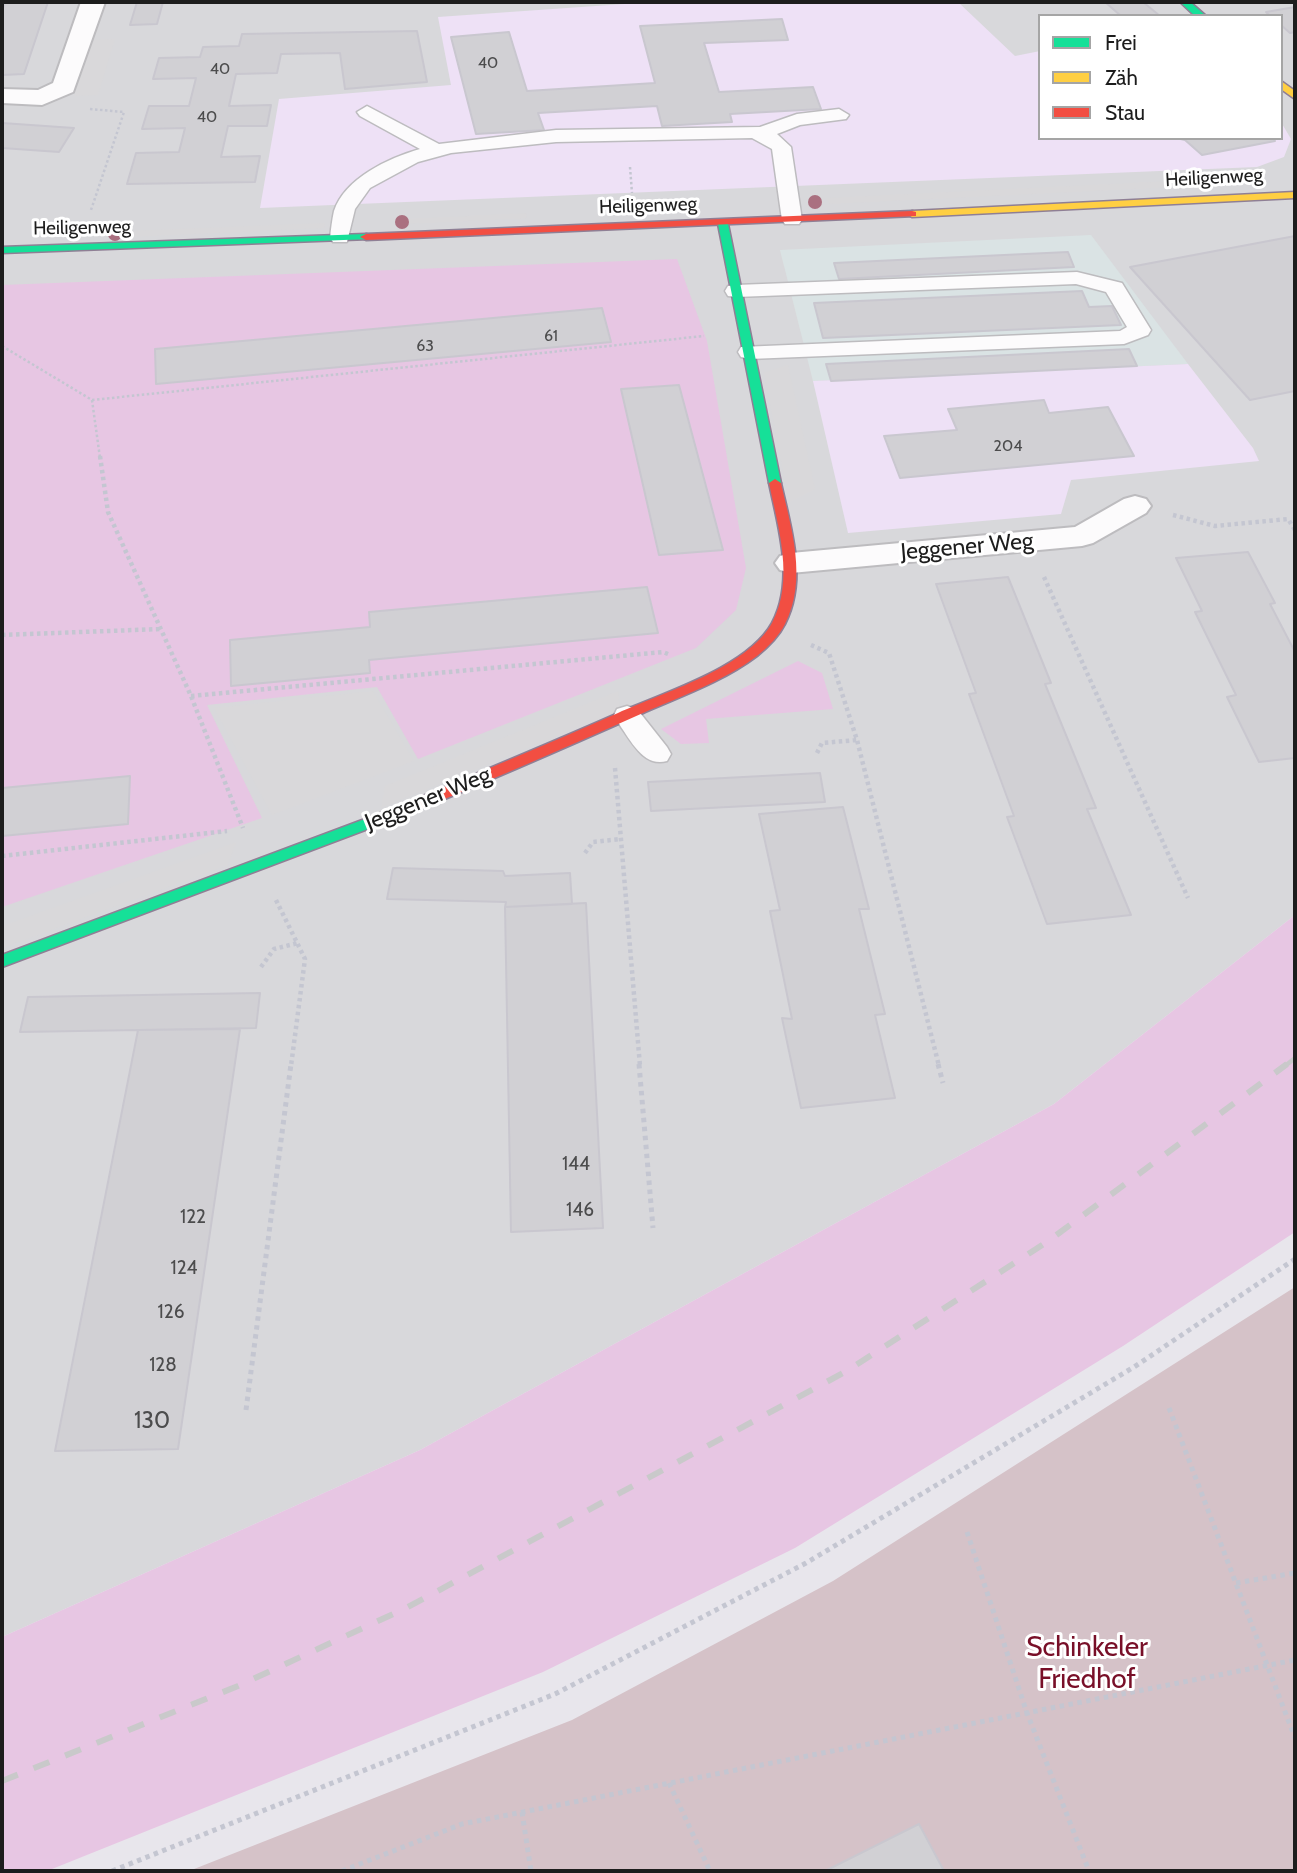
<!DOCTYPE html>
<meta charset="utf-8">
<style>
body{margin:0}
#map{position:relative;width:1297px;height:1873px;overflow:hidden;background:#e8e6ec;font-family:Cabin,sans-serif}
canvas{display:block}
.frame{position:absolute;inset:0;border:4px solid #1d1d1d;pointer-events:none}
.legend{position:absolute;left:1038px;top:14px;width:245px;height:126px;box-sizing:border-box;background:#fff;border:2px solid #a5a5a5;margin:0;padding:9px 12px;list-style:none;font-size:21px;color:#1d1d1d}
.legend li{display:flex;align-items:center;gap:14px;height:35px}
.legend b{width:35px;border:2px solid #a5a5a5}
</style>
<div id="map">
<canvas width="1297" height="1873"></canvas>
<div class="frame"></div>
<ul class="legend">
<li><b style="height:9px;background:#16e098"></b>Frei</li>
<li><b style="height:9px;background:#ffcf43"></b>Zäh</li>
<li><b style="height:9px;background:#f24e42"></b>Stau</li>
</ul>
</div>
<script>
const c = document.querySelector('canvas').getContext('2d');
c.lineJoin = 'round';
function fillPath(path, color) { c.fillStyle = color; c.fill(path, 'evenodd'); }
function strokePath(path, color, width, dash) { c.strokeStyle = color; c.lineWidth = width; c.lineCap = dash ? 'butt' : 'round'; c.setLineDash(dash || []); c.stroke(path); }
function write(font, color, halo, rows, align = 'center') {
  c.font = font + ' Cabin,sans-serif'; c.lineWidth = 6; c.setLineDash([]); c.textBaseline = 'middle'; c.strokeStyle = halo; c.fillStyle = color; for (const [text, x, y, turn = 0] of rows) {
    c.save(); c.translate(x, y); c.rotate((+turn || 0) * Math.PI / 180); c.textAlign = isNaN(turn) ? turn : align; if (halo) c.strokeText(text, 0, 0); c.fillText(text, 0, 0); c.restore();
  }
}
fillPath(new Path2D(`
 M2 2H1295V915L1054 1104 420 1450 2 1637ZM1040 16H1281V138H1040Z`), '#d8d8db');
fillPath(new Path2D(`
 M1091 235 1188 364 813 381 780 250Z`), '#dae3e4');
fillPath(new Path2D(`
 M653 2H958L1015 56 1040 51V138H1281V122L1291 139 1284 157 1257 167 260 208 279 99 451 85 438 17Z
 M1188 364 1253 448 1259 461 1071 480 1061 514 848 533 813 381Z`), '#eee1f6');
fillPath(new Path2D(`
 M677 259 707 341 746 568 736 610 696 648 418 759 377 687 207 705 262 818 2 907V285Z
 M798 661 822 673 833 709 706 719 709 743 681 744 661 729Z
 M1295 915V1232L1123 1346 795 1548 543 1672 47 1871H2V1637L420 1450 1054 1104Z`), '#e7c6e3');
fillPath(new Path2D(`
 M1295 1287V1871H189L572 1720 833 1581Z`), '#d5c2c8');
fillPath(new Path2D(`
 M115 39 98 95 74 96 92 40Z
 M1232 178 1235 184 829 204 827 198Z
 M526 213 527 218 408 224V219Z
 M325 223 324 228 128 237 129 231Z
 M788 365 815 489 789 502 764 373Z
 M373 691 414 761 272 815 214 708Z
 M618 691 620 710 381 808 385 786Z
 M236 842 228 865 2 948V926Z`), '#d9d8da');
const building = new Path2D(`
 M5 2H48L24 74 2 75V11Z
 M137 2H163L157 24 130 25Z
 M1105 2H1143L1160 16H1121Z
 M1295 7V32L1290 33 1281 25V16H1270L1266 12Z
 M782 19 788 40 704 43 719 92 813 87 821 109 730 114 732 122 662 126 657 106 538 113 544 130 476 134 451 37 509 32 527 91 655 83 640 26Z
 M417 31 427 82 345 89 340 53 281 54 277 73 236 74 229 106 271 105 267 126H228L221 157 260 156 255 182 127 184 136 153 179 152 185 128 142 129 149 106H189L196 78 153 79 159 58 200 57 203 47 239 46 242 34Z
 M2 123 74 128 59 152 2 148Z
 M1176 138H1273L1275 141 1202 155 1185 140Z
 M1295 236V391L1250 400 1130 267Z
 M1068 252 1074 267 839 279 834 263Z
 M1082 291 1089 307 1112 306 1121 325 823 338 814 303Z
 M602 308 611 342 156 384 155 349Z
 M1129 349 1137 366 831 381 826 364Z
 M679 385 723 550 659 555 621 389Z
 M1044 400 1049 413 1108 407 1134 456 900 478 884 436 957 430 948 409Z
 M1248 552 1275 603 1270 604 1295 652V758L1259 762 1227 697 1236 695 1195 612 1202 611 1176 558Z
 M1008 577 1051 683 1045 684 1096 808 1087 809 1131 915 1047 924 1007 817 1014 816 969 694 976 693 936 584Z
 M647 587 658 633 369 660 370 673 231 686 230 640 370 627 369 612Z
 M820 773 825 802 651 811 648 782Z
 M130 776 128 824 2 836V788Z
 M843 807 869 909H859L885 1014 875 1015 895 1098 801 1108 782 1018 792 1019 770 911 780 910 759 814Z
 M393 868 503 871 505 876 570 873 572 904 505 907 506 902 387 899Z
 M586 903 603 1228 511 1232 505 907Z
 M260 993 256 1028 20 1032 28 997Z
 M240 1029 178 1449 55 1451 138 1030Z
 M919 1824 944 1871H825Z`);
fillPath(building, '#d1d0d4');
strokePath(building, '#c9c7cf', 2);
const lane = new Path2D(`
 M367 106 439 144 556 130 760 127 797 114 839 109 849 115 846 119 800 125 777 134 791 147 802 220 799 224H785L782 220 772 149 752 138 556 142 451 153 418 162 370 188 355 209 347 242H333L330 238C331 229 332 220 334 211 345 178 389 158 420 149L360 116 357 112Z
 M1077 272 1122 283 1151 330 1148 335 1124 344 749 359 741 357 738 352 741 347 1120 331 1127 327 1106 292 1076 284 736 297 728 296 725 291 728 286 736 285Z
 M627 706 637 709 667 747 671 754 667 761C643 768 630 739 617 721L614 715 617 709Z`);
const street = new Path2D(`
 M81 2H105L73 92 42 105 2 103V89L38 90 53 83Z
 M1135 496 1146 499 1151 506 1146 513 1093 543 1082 546 791 573 780 570 775 563 780 556 791 553 1075 527 1124 499Z`);
const fast = new Path2D(`
 M1180 2H1190L1206 16H1195Z
 M723 221 728 224 781 483 775 487 769 483 718 224Z
 M366 234 370 235V239L2 253V247Z
 M413 801 418 802 420 806 418 810 2 967V955Z`);
const slow = new Path2D(`
 M1281 81 1295 91V99L1281 89Z
 M1295 192V198L912 217 907 214 912 211Z`);
const jam = new Path2D(`
 M912 211 916 212V216L366 240 360 237 366 234Z
 M775 479 781 483C791 528 808 579 785 624 779 636 768 647 757 656 724 681 682 696 643 713 569 746 494 779 418 810H408L406 806 408 802C478 773 548 744 618 713 662 693 747 668 772 623 795 580 778 527 769 483Z`);
strokePath(lane, '#bdbcbf', 3);
strokePath(street, '#bdbcbf', 4);
strokePath(fast, '#8f7f95', 3);
strokePath(slow, '#8f7f95', 3);
strokePath(jam, '#8f7f95', 3);
strokePath(new Path2D(`
 M90 109 124 112 91 210
 M630 167 632 193
 M2 346 92 400 704 336
 M92 400 100 458`), '#c4c6d1', 2.5, [2.5, 2.5]);
strokePath(new Path2D(`
 M100 456 108 512 191 696 243 828
 M1173 515 1215 526 1288 519 1295 530
 M1044 577 1188 898
 M2 635 161 629
 M811 645 829 653 857 740 939 1066
 M191 696 663 652 668 654
 M817 753 822 743 857 740
 M615 768 640 1066
 M585 853 593 842 621 839
 M2 856 227 831
 M276 900 305 959 291 1066
 M261 967 274 949 298 943`), '#c4c6d1', 4.5, [3.5, 3.5]);
strokePath(new Path2D(`
 M639 1064 653 1228
 M938 1064 943 1083
 M1169 1408 1295 1738
 M246 1410 291 1064
 M967 1532 1027 1713 1089 1871
 M1236 1583 1295 1573
 M669 1783 710 1871
 M522 1812 531 1871
 M112 1871 555 1694 806 1563 1134 1367 1295 1259
 M342 1871 462 1824 1295 1660`), '#c4c6d1', 5, [4.5, 4.5]);
fillPath(lane, '#fcfbfc');
fillPath(street, '#fcfbfc');
fillPath(fast, '#16e098');
fillPath(slow, '#ffcf43');
fillPath(jam, '#f24e42');
strokePath(new Path2D(`
 M1285 1066 1295 1058`), '#c9c9ca', 4.5, [13, 13]);
strokePath(new Path2D(`
 M2 1781 238 1686 406 1608 845 1372 1047 1242 1287 1064`), '#c9c9ca', 6, [17, 17]);
c.fillStyle = '#aa7080';
for (const [x, y] of [
 [815,202],
 [402,222],
 [115,234]
]) { c.beginPath(); c.arc(x, y, 7, 0, 2 * Math.PI); c.fill(); }
write('16px', '#4c4c4d', null, [
 ["40",488,63],
 ["40",220,69],
 ["40",207,117],
 ["61",551,336],
 ["63",425,346],
 ["204",1008,446]
]);
write('19px', '#1d1d1d', '#fff', [
 ["Heiligenweg",1214,178,-3],
 ["Heiligenweg",648,206,-2],
 ["Heiligenweg",82,228,-1]
]);
write('19px', '#4c4c4d', null, [
 ["144",576,1164],
 ["146",580,1210],
 ["122",193,1217],
 ["124",184,1268],
 ["126",171,1312],
 ["128",163,1365]
]);
write('23px', '#1d1d1d', '#fff', [
 ["Jeggener Weg",967,547,-5],
 ["Jeggener Weg",428,799,-22]
]);
write('23px', '#4c4c4d', null, [
 ["130",152,1421]
]);
write('28px', '#780f28', '#fff', [
 ["Schinkeler",1087,1648],
 ["Friedhof",1087,1680]
]);
</script>
